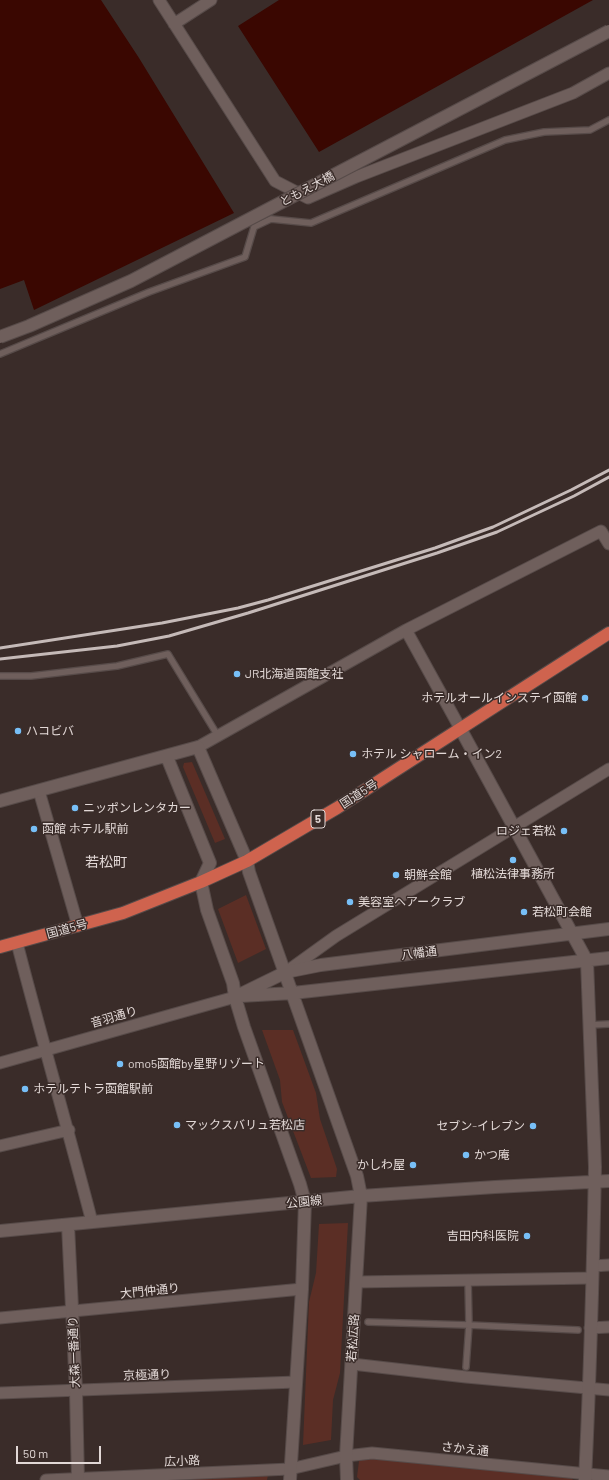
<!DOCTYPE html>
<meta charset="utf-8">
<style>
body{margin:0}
#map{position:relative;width:609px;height:1480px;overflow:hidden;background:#3a2c29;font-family:Barlow,sans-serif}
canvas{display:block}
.scale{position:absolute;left:16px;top:1446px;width:85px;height:18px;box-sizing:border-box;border:2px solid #e2d8d6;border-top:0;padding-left:5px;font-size:12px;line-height:14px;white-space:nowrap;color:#e2d8d6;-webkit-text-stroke:3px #3a2c29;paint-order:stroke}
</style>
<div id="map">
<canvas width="609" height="1480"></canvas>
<div class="scale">50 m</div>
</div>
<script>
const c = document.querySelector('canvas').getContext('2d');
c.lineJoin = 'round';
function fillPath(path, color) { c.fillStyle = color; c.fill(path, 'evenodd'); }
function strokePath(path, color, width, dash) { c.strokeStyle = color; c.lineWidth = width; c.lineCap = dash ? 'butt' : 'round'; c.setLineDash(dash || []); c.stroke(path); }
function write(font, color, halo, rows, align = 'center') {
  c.font = font + ' Barlow,"Noto Sans JP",sans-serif'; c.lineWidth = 3; c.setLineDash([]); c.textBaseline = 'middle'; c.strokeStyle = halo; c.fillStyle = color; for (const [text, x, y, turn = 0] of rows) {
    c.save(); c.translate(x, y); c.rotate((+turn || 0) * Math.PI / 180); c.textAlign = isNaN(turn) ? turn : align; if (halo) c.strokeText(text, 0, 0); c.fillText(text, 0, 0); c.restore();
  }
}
fillPath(new Path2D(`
 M192 762 225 839 215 843 183 767 184 763Z
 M246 895 266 949 238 963 218 909Z
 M262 1030H293L316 1093 320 1119 337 1169 336 1177 311 1178 282 1102 280 1080Z
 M348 1223 340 1373 333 1400 331 1440 303 1445 309 1302 316 1273 319 1224Z
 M364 1457 572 1478 573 1480H360L357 1477 359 1461Z
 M268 1475 267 1480H155Z`), '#5b2e25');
fillPath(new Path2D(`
 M0 0H101L139 58 234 213 34 310 24 280 0 289Z
 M279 0H593L319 152 238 26Z`), '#3a0701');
const service = new Path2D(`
 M0 354 149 292 245 257 254 227 271 219 311 223 505 140 544 132 590 130 609 120
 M0 676H31L117 666 168 654 218 736
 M590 1025 609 1024
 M368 1322 469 1325 578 1330
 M466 1367 469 1325 468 1280`);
const minor = new Path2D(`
 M159 0 275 181 308 198 356 177 573 93 609 73
 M174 24 211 0
 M406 630 460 728
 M198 747 406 630 601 531 609 544
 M39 791 78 926
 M17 943C41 1036 68 1129 92 1222
 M286 972 336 936 609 769
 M0 1063 235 997
 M0 1146 69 1130
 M593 1266 609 1265
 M357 1282 592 1278
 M0 1318 302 1289
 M590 1328 609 1327
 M352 1364 466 1377 609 1390
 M0 1393 296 1382
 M46 1480 290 1469 346 1456 372 1453 609 1476`);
const tertiary = new Path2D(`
 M460 728 587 961 595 1167C593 1272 590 1376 585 1480
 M167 757 210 863 201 882 207 910 233 983 235 997 244 1027 300 1184 305 1202 302 1289 290 1480
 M0 801 198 747 247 861 249 872 357 1176 361 1196 346 1456 347 1480
 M240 996 293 993 609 958
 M235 997 286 972 321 965 609 929
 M68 1225 76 1391 78 1480
 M0 1231 361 1196 495 1187 609 1181`);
const trunk = new Path2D(`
 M0 947 123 913 201 882 247 861 337 808 609 633`);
strokePath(service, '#574b49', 8);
strokePath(minor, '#574b49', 13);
strokePath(tertiary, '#574b49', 14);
strokePath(trunk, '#574b49', 14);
strokePath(service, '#6f5f5c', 5.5);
strokePath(minor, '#6f5f5c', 11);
strokePath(tertiary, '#6f5f5c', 12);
strokePath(trunk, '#cf634e', 12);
strokePath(new Path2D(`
 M0 648 162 623 238 608 268 600 435 548 493 527 571 490 609 470
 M0 659 117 646 169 636 248 613 437 553 497 532 574 496 609 477`), '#c5bab8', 3);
const tertiaryBridge = new Path2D(`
 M0 337 29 326 131 281 609 31`);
strokePath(tertiaryBridge, '#574b49', 14, []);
strokePath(tertiaryBridge, '#6f5f5c', 12);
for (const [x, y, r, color] of [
 [237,674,4,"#77bff7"],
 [585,698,4,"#77bff7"],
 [18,731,4,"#77bff7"],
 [353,754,4,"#77bff7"],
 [75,808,4,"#77bff7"],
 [34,829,4,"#77bff7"],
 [564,831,4,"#77bff7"],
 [513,860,4,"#77bff7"],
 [396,875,4,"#77bff7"],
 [350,902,4,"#77bff7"],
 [524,912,4,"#77bff7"],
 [120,1064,4,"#77bff7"],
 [25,1089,4,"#77bff7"],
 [177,1125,4,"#77bff7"],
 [533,1126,4,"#77bff7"],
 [466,1155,4,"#77bff7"],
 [413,1165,4,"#77bff7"],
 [527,1236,4,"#77bff7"]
]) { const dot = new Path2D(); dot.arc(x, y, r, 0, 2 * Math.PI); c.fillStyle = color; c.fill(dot); strokePath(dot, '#3a2c29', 1.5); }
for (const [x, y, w] of [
 [318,819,14]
]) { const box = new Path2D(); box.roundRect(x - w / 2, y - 9, w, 18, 3); c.fillStyle = '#3a2c29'; c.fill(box); strokePath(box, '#e2d8d6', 1); }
write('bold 11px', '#e2d8d6', null, [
 ["5",318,819]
]);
write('12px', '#e2d8d6', '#3a2c29', [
 ["ともえ大橋",307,189,-28],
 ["国道5号",359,794,-33],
 ["国道5号",67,929,-15],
 ["八幡通",419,953,-7],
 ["音羽通り",114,1017,-16],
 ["公園線",304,1202,-6],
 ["大門仲通り",150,1291,-6],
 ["若松広路",353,1338,-86],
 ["大森一番通り",74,1352,-92],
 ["京極通り",147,1375,-2],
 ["さかえ通",465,1449,6],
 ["広小路",182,1461,-2]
]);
write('12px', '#e2d8d6', '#3a2c29', [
 ["JR北海道函館支社",245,674],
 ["ホテルオールインステイ函館",577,698,"right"],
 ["ハコビバ",26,731],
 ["ホテル シャローム・イン2",361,754],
 ["ニッポンレンタカー",83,808],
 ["函館 ホテル駅前",42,829],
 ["ロジェ若松",556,831,"right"],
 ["植松法律事務所",513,874,"center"],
 ["朝鮮会館",404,875],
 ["美容室ヘアークラブ",358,902],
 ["若松町会館",532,912],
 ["omo5函館by星野リゾート",128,1064],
 ["ホテルテトラ函館駅前",33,1089],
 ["マックスバリュ若松店",185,1125],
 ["セブン-イレブン",525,1126,"right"],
 ["かつ庵",474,1155],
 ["かしわ屋",405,1165,"right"],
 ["吉田内科医院",519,1236,"right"]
], 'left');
write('14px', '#e2d8d6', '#3a2c29', [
 ["若松町",106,862]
]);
</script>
